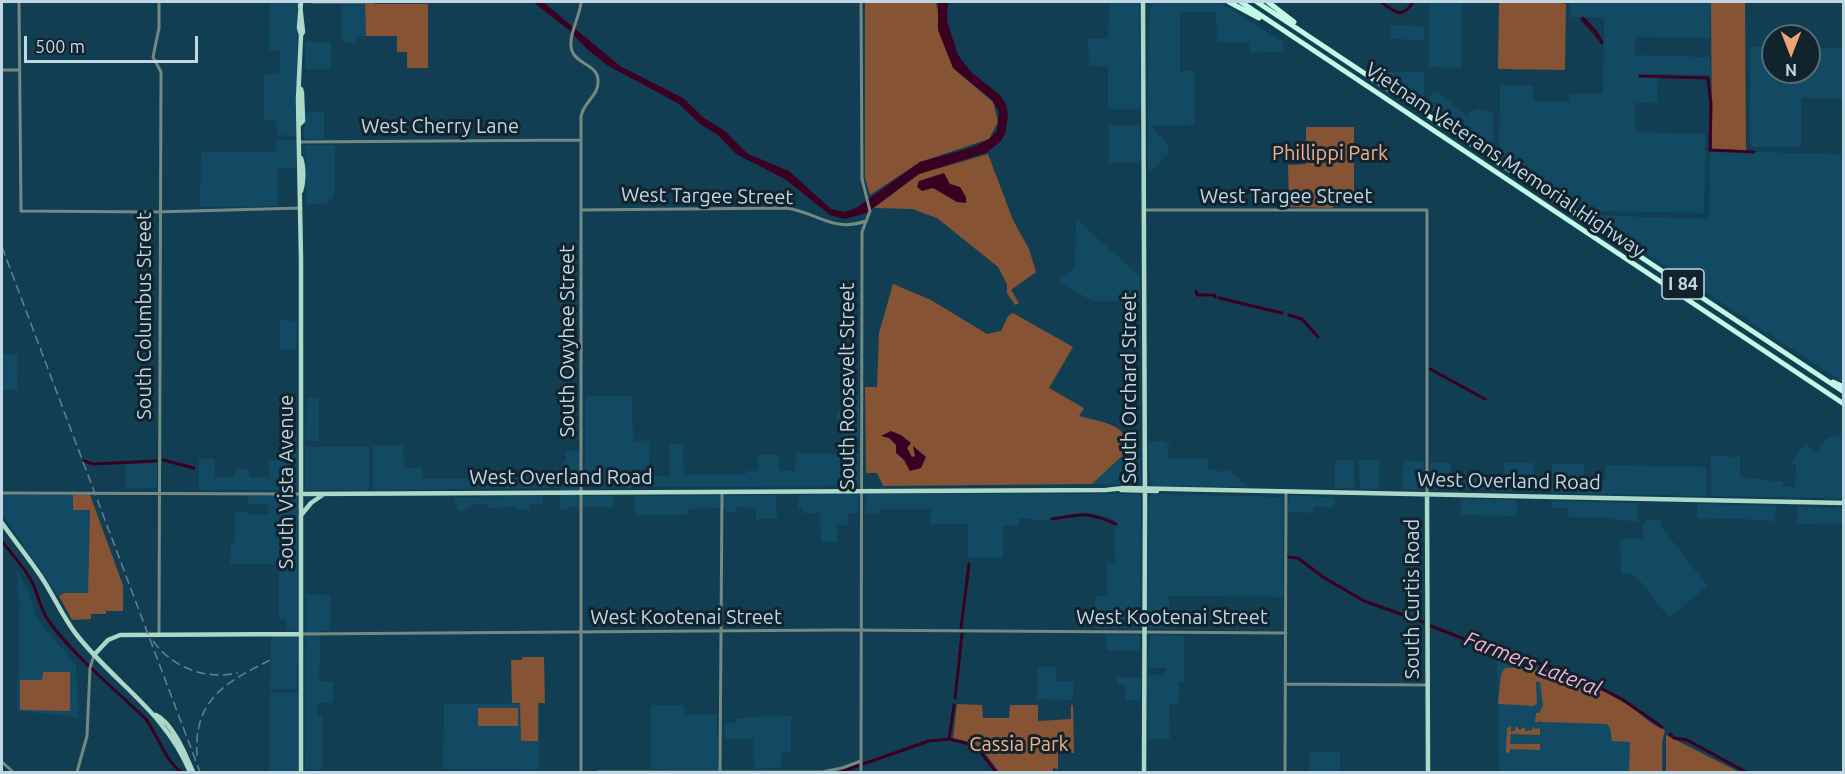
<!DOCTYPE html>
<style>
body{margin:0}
#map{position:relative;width:1845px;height:774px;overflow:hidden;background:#113e52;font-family:Ubuntu,sans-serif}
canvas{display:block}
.frame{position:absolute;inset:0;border:3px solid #c0d7e3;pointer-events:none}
.north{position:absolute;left:1761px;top:24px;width:60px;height:60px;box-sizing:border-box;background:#11232c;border:2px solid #576b75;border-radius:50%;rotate:180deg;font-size:16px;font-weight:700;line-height:24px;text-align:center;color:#c0d7e3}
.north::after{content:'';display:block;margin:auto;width:21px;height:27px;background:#efa377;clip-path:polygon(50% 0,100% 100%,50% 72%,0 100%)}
.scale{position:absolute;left:24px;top:36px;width:174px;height:27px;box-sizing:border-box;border:3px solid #c0d7e3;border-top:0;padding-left:8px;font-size:18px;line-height:21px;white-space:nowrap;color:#c0d7e3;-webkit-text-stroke:4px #11232c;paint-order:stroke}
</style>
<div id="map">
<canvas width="1845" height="774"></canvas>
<div class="frame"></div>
<div class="north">N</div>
<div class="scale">500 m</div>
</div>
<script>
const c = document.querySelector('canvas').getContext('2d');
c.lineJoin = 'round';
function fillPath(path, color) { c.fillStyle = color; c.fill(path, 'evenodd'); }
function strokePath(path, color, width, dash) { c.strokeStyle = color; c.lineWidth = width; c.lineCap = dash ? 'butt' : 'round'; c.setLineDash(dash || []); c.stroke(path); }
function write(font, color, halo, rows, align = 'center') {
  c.font = font + ' Ubuntu,sans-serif'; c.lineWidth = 6; c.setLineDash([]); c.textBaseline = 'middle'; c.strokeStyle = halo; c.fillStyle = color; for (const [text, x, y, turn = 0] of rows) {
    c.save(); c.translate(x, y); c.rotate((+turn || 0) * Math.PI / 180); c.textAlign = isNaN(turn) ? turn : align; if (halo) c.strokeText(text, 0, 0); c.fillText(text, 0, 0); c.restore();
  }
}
fillPath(new Path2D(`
 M270 2H297V136L277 135 276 120H264V75L280 72V50H269Z
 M1109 2H1139L1141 109H1108V66H1089L1088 39 1108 38Z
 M1151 2H1219L1284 42 1283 52 1250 53V42H1217L1216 12H1180V71H1194L1195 125 1152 126 1168 145V153L1151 171H1148V44Z
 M1429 2H1462V68L1429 67Z
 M1570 2H1711L1710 38 1635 37V55L1710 57V75L1658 74 1657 102 1635 103V132L1706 134 1704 213 1591 211 1570 197 1565 200 1499 155 1500 85 1533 86V101L1569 102 1570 94H1603L1604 18 1570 17Z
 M365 4 366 36H355V42H342V5Z
 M1390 25 1424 26V40L1390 39Z
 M305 42H331V69H305Z
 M1750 47H1773V72H1809V48H1843V99L1801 98V147H1753L1750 143Z
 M1374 72H1424V106Z
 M1434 90 1452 101 1453 105 1467 116 1472 111 1478 108 1493 113V151L1430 109V95Z
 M305 112H324V139H304Z
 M1109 126H1140V162H1109Z
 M277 140H298L296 168H278V206L200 207 201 152H276Z
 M305 145H335V193L331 200 325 204H306Z
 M1710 151 1843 154V383L1589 215 1709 219Z
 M1076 219 1140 276V301H1092L1058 281 1075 267Z
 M280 320 297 321 296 350H280Z
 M2 354H18L17 390H2Z
 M859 394V439H842V427H837V411H848V395Z
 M587 396H632L633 442 647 440 650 443 649 465 645 469H632V488L585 487V400Z
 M307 398H319V441L305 440Z
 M1843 433V498L1711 496V456L1740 457V477L1783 482V487H1795L1796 465 1790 464 1801 448 1803 449 1806 445 1816 452 1825 439Z
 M1163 441 1170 445 1166 458H1208V468L1223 472 1229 470 1248 487 1153 486 1150 483 1148 442Z
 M670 444H683L684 474H746L747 471H758V455H779V471H795L796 454H859V486L653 487V476H670Z
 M403 445 404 468H422V479L563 477V462H566V451H579V496H614V507H568V510H560V488L373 490V446Z
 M286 447H298V490H199V459H215V477H234L235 469H249V477H269V461H286Z
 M305 447H369V490H305Z
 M1121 457H1140V482L1137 485 1092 484Z
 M1335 460H1354V488H1335Z
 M1359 460H1379V489H1360Z
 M1403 461H1424L1423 490 1402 489Z
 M157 462V488L126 489V464Z
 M1430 463H1451V478H1488V490H1431Z
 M1504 463H1534V492L1492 491V474H1504Z
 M1552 464H1584V480H1605L1606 465 1706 467V496L1552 493Z
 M858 494 859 513H848V525H838L837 542H821L820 513H803V507L798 508 799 495Z
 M867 494H1138L1141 498 1140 627 1138 628H1095V596H1107V563L1115 562 1114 520 1086 512 1070 516H1051V521L1019 518V526H1003V558H968V524H930V509H880L879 514H865Z
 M1153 494 1283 497V597L1169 596V629L1150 628 1148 627 1147 596 1148 555 1149 497Z
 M2 495H73V510H90L88 593H64L58 596 2 514Z
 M776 495 777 519H756V509H746L745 507H736V512H726L725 508 688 509 687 515H635L634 496Z
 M248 496H299V632L286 631V619H279V564H230L231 544 235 543V512H248L249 515 269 514 268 504H248Z
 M543 496V504H529V510H515L514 507 488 508V504H471V508L458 511 454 497Z
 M1289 496 1334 497V507H1313V513L1288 512Z
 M1461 499 1517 500V516L1460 515Z
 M1552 501 1638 503V522L1612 519V518L1568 517V508H1552Z
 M1697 504 1776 506 1775 522 1768 520 1697 518Z
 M1798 507 1843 508V525L1797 524Z
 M1646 520H1661V526L1707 586 1669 618 1637 577 1632 574H1621L1620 539 1643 538V527Z
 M17 571 27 588 37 619 76 665 79 719 59 715 17 711V679H19V606L21 604 18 597Z
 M306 594 330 595V631H321L319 681 333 682V703H317V716L322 717V770H305Z
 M1106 634 1138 635 1140 637V650H1107Z
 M1150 635 1184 636V682H1179V703L1169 704 1170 739H1148L1147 675H1165L1166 668H1147Z
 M271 636H298L297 689H270Z
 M1497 653 1583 681 1623 702 1665 731 1663 741V772H1499Z
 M1038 667H1056V681H1073V700L1038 699Z
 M1117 677 1141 678V700H1126V685H1117Z
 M270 693H298V772H270Z
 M539 703V768L537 770 443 769 444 704Z
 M651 705H684L685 714H717L718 770 651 769Z
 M791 716V752L781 753V768L754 769 753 739H725V723H737V719H744V717Z
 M1310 752H1340V772H1310Z`), '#114a62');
fillPath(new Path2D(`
 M865 2H938L936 4 953 68 993 102 998 122 989 139 920 162 870 195 865 178Z
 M1499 2H1566L1565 70 1498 69Z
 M1711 2H1745L1746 152 1712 151Z
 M365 4H428V68H407V52H397V36H366Z
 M1306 127H1354V192H1333V208L1289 207 1288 165 1306 164Z
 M988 154 1013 220 1029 249 1036 272 1011 290 1019 303 1015 305 1007 293V284L998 267 937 218 912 209 874 208 919 174Z
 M893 284 931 300 987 334 1001 331 1008 316 1013 313 1073 347 1049 388 1084 408 1079 416C1109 424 1126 423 1134 457H1121L1092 484 883 486 877 473H866L865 387H877L879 333Z
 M73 495H90L123 585V611H106V614H91V619L72 620 59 596 64 593H88L90 510H73Z
 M522 657H544L545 703H538V741H521L520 703H512L511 660H522Z
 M1524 667 1541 669V667C1571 676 1600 688 1626 704 1640 712 1650 725 1665 730L1662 742V772H1629L1630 742 1612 741 1610 728 1607 724 1541 722 1540 719V722H1535L1536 713H1539L1543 706 1540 682H1536L1537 703 1534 706 1498 704 1501 674 1505 668Z
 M43 672H70V711L20 710V680H42Z
 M957 704 982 705 983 718H1009L1010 705H1038V721L1071 719V705H1073L1074 753H1058V769L1053 768V772H999L987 756 974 743 953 738Z
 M478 708H518V726H478Z
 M1511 726V732L1515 730 1516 727H1518L1519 730 1525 727V731L1532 730 1533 727 1535 729 1540 728V735L1511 734 1510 744H1540V750L1510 749V753L1506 752 1507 728Z
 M1666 735 1739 772H1666Z`), '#865335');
fillPath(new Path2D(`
 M533 2H543L620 66 683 98 704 118 725 131 748 154 789 171 831 209 845 212 856 208 920 162 973 147 989 139 997 131 999 112 992 100 953 68 938 30V2H948L947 21 958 55 971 72 1001 96 1006 105 1008 115 1005 134 1000 142 986 153 919 174 866 213 845 219 830 215 785 179 736 154 718 135 700 124 679 104 607 65 587 49 569 30Z
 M944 173 950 184 960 187 966 197V203L957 202 933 188 922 191 917 187 919 181Z
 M891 431 901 435 911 443 907 448 912 457 915 456 913 446 926 457 921 468 910 471 904 460 896 453V445L889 438 881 436Z`), '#3a0022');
strokePath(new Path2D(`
 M1562 2 1565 3
 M1581 19 1602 43`), '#3a0022', 1.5);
strokePath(new Path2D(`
 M1381 2C1395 12 1402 20 1413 2
 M1583 18 1596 32 1602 43
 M1640 76 1708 78 1711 104 1710 150 1754 152
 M1196 291 1197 295H1214L1215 297
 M1219 298 1282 313
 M1289 315 1302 319 1318 337
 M1430 369 1485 399
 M163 460 194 468
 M84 461 93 464 156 461
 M1052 519C1083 514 1087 511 1116 524
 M2 541C12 555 24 566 32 582 38 594 40 608 48 620 74 656 112 687 145 718 158 735 164 759 181 772
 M1287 557 1298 558 1323 577 1364 601 1423 622
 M1431 626 1490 649 1559 669 1583 679 1622 699 1662 727
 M961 628 969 564
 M955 698 962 634
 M1670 734 1674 738 1687 740 1746 772
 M949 739 954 705
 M840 772 929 741 949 739 969 744 979 750 996 772`), '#3a0022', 3);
strokePath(new Path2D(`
 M19 2 21 211 155 212 301 208
 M313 2H374
 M581 2C580 17 567 37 572 51 577 65 598 64 598 81 599 96 583 102 581 117V772
 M2 70H20
 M300 142 580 140
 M581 210 786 208C817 212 833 233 866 221
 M1144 210H1427V494
 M2 493 302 494
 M159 634 161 72 153 57 159 28V2
 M301 634 839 630 1286 633
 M1285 684 1427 685
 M2 762 13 772
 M77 772 87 736 90 668 94 655
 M598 772H822L842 768 861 761
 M720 772 722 492
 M861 772 862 232 870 211 862 179 861 2
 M1285 772 1286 492`), '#748981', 3);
strokePath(new Path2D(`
 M301 2 299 28 301 35
 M1143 2 1145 504 1144 772
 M300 5 303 32 301 35 298 100 301 259V772
 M300 124 303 121 302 93 301 89
 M301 191C304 182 304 167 301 158
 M1121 490 1157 491
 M302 494 1106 490 1124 488 1844 503
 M1427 494 1428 772
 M302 514 311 503 324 494
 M2 523C14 540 28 557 40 575 53 594 62 616 76 634 115 684 165 711 190 772
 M94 655 108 640 120 635 301 634
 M156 715C173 723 186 756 193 772`), '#add8c8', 4.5);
strokePath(new Path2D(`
 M1229 2 1259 18
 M1241 2 1844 404
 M1257 2 1844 392
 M1268 2 1294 22
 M1833 382 1844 387`), '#c3f8e5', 5);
strokePath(new Path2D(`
 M2 247 200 772
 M153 641C173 668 205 680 238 673
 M197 756C193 697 229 681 274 658`), '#618494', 1.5, [9, 4.5]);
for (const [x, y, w] of [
 [1683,284,42]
]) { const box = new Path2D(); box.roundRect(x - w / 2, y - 15, w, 30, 4.5); c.fillStyle = '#11232c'; c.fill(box); strokePath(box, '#c0d7e3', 1.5); }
write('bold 18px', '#c0d7e3', null, [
 ["I 84",1683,284]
]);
write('20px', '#c0d7e3', '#11232c', [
 ["West Cherry Lane",440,126],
 ["Vietnam Veterans Memorial Highway",1505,160,34],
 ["West Targee Street",707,196,1],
 ["West Targee Street",1286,196],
 ["South Columbus Street",144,316,-90],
 ["South Owyhee Street",567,341,-90],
 ["South Roosevelt Street",847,386,-90],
 ["South Orchard Street",1129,388,-90],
 ["West Overland Road",561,477],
 ["West Overland Road",1509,481,1],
 ["South Vista Avenue",286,482,-90],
 ["South Curtis Road",1412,599,-90],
 ["West Kootenai Street",686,617],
 ["West Kootenai Street",1172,617]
]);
write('20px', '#f6af86', '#11232c', [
 ["Phillippi Park",1330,153],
 ["Cassia Park",1019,744]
]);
write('italic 21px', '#fdb0d3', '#11232c', [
 ["Farmers Lateral",1533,664,21]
]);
</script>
